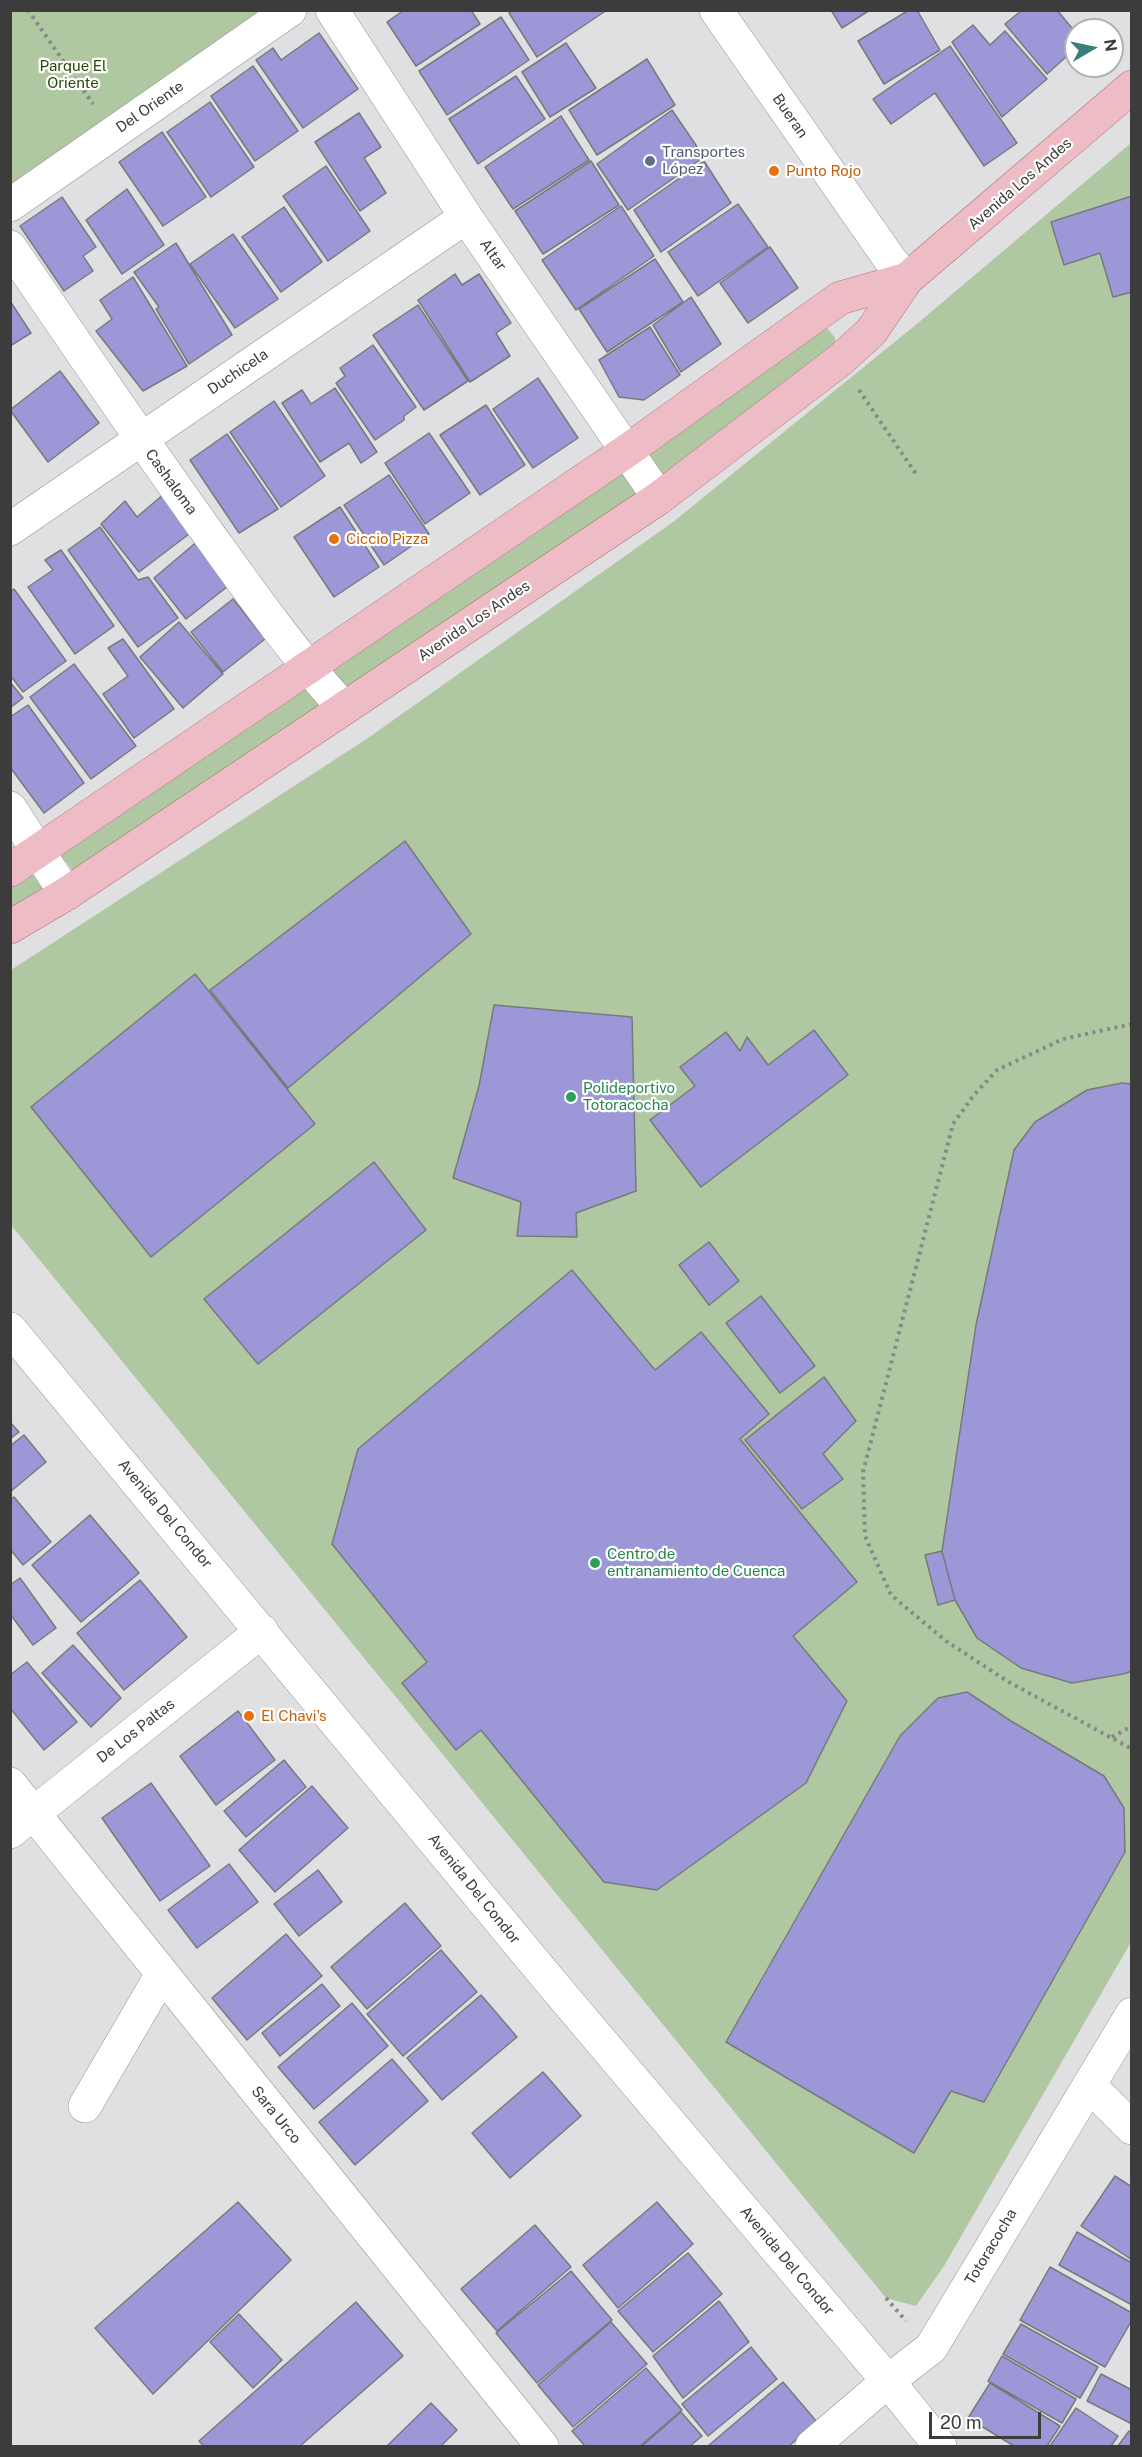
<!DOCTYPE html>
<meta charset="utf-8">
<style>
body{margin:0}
#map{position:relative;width:1142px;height:2457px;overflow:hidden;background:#e0e0e3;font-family:"Public Sans",sans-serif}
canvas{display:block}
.frame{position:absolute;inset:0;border:12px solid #3c3c3d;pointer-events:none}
.north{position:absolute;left:1064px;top:18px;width:60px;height:60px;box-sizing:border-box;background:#fff;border:2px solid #b1b1b1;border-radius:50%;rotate:81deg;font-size:16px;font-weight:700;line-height:24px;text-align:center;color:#3c3c3d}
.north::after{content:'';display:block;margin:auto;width:21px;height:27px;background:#39807a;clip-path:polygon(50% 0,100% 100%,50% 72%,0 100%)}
.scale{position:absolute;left:929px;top:2412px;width:112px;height:27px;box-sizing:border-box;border:3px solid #3c3c3d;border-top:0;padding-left:8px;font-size:18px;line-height:21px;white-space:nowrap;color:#3c3c3d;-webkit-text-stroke:4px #fff;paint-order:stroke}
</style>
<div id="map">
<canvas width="1142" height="2457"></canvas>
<div class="frame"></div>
<div class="north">N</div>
<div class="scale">20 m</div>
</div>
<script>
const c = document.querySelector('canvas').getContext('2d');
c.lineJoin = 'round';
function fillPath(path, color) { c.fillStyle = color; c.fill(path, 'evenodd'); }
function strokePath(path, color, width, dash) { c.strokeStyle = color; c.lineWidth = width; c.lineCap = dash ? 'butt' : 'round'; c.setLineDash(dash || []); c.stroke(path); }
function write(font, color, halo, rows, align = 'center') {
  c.font = font + ' "Public Sans",sans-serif'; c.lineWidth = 4.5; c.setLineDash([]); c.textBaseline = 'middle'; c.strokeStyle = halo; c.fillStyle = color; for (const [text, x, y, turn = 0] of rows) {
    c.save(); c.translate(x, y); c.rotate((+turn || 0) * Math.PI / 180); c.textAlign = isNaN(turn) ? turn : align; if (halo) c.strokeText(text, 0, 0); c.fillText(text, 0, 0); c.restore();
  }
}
fillPath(new Path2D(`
 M11 11H282L11 192Z
 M1131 143V1942L944 2266 916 2306 886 2298 11 1225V970L368 738 673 522 918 323Z
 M825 325 835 338 836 345 662 481 642 450Z
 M628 462 646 493 349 704 325 668Z
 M313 673 338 712 78 877 54 847Z
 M40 851 66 894 11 927V870Z`), '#afc8a1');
const building = new Path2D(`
 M404 10H471L480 24 416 66 387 22Z
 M513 10H607L537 57 509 13Z
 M831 10H870L842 28Z
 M909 10H917L940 50 884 84 858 41Z
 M1022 10H1057L1076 33V48L1047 74 1005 24Z
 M501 17 529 60 447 115 419 71Z
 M973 25 990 45 1005 31 1047 79 1002 117 952 42Z
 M319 33 358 89 303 128 256 60 273 48 281 60Z
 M566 43 596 88 550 117 522 72Z
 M950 46 1017 143 984 166 935 93 891 124 873 99Z
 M647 59 675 105 597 155 569 110Z
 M253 66 298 131 255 161 211 96Z
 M516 76 545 119 478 164 449 119Z
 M210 102 254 167 211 197 167 132Z
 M672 110 704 157 628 210 597 164Z
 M359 113 381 147 364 158 386 193 360 211 315 142Z
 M561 116 589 160 513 209 485 167Z
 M162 132 206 197 163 226 119 162Z
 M591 161 619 205 543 254 515 211Z
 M704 161 731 203 661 252 634 210Z
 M326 166 370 231 328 261 283 196Z
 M127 189 164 245 122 274 86 220Z
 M1132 196V292L1113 297 1100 253 1064 265 1051 222Z
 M62 197 96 247 83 256 93 271 64 291 20 226Z
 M738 204 768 247 698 296 668 252Z
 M621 206 654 256 576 310 542 260Z
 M284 207 322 262 281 292 242 237Z
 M233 234 278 299 235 328 190 264Z
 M176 243 232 335 189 364 156 309 159 307 134 272Z
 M770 247 798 288 748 323 720 283Z
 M655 259 683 302 607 352 579 309Z
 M455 274 462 285 479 274 511 323 496 333 510 356 470 382 418 300Z
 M133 277 187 366 143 391 96 331 112 319 100 300Z
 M691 297 721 344 681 372 653 325Z
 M10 301 31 333 10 346Z
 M418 305 468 381 424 410 373 335Z
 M650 327 680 375 644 400 619 397 599 360Z
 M373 345 416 407 404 416V420L375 440 336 383 345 376 340 368Z
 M60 371 99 423 48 462 10 410Z
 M538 378 578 438 533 468 493 409Z
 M335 388 377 452 361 463 349 443 320 462 282 403 302 390 311 404Z
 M274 401 325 476 281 507 230 432Z
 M486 405 525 465 480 495 440 435Z
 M429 433 470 493 425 524 385 463Z
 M227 434 278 509 239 533 190 460Z
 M389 475 429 534 384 565 344 505Z
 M164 494 193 531 139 572 101 524 125 501 137 517Z
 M340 507 379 567 334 597 294 537Z
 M100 527 138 580 148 577 178 618 138 647 68 550Z
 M199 540 232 583 186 619 154 578Z
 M61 550 114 626 75 654 28 587 53 570 45 560Z
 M14 589 66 661 23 692 10 675V592Z
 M233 599 265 639 223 672 191 632Z
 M179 622 223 674 183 708 140 657Z
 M123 639 174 709 134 738 103 694 128 676 108 648Z
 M74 664 136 746 91 779 30 697Z
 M10 682 23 698 10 708Z
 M28 705 84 783 44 813 10 767V717Z
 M405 841 471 934 288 1088 210 990Z
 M195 974 315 1124 151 1257 31 1107Z
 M494 1005 632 1017 636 1191 576 1213 577 1237 517 1236 521 1202 453 1178 479 1086Z
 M814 1030 848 1075 701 1187 650 1120 695 1086 680 1067 726 1032 740 1051 747 1037 768 1065Z
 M1122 1083 1132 1084V1671L1123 1674 1072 1683 1021 1668 977 1638 955 1600 942 1551 976 1325 1014 1150 1035 1122 1087 1090Z
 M374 1162 426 1230 258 1364 204 1299Z
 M709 1242 739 1281 709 1305 679 1265Z
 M572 1270 655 1370 701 1332 769 1414 740 1439 857 1582 793 1636 847 1701 806 1783 657 1890 604 1882 481 1730 456 1750 402 1683 427 1662 332 1544 358 1449Z
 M761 1296 815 1366 780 1393 726 1323Z
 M824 1377 856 1421 823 1454 843 1479 802 1509 745 1440Z
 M10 1422 19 1432 10 1439Z
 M24 1435 46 1462 10 1492V1446Z
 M14 1497 51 1542 23 1565 10 1549V1500Z
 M90 1515 139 1573 81 1622 32 1565Z
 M942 1551 955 1600 938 1605 925 1555Z
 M20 1578 56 1628 33 1645 10 1614V1585Z
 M140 1580 187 1637 124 1690 77 1633Z
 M73 1645 121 1698 91 1727 42 1673Z
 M27 1662 77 1722 44 1750 10 1708V1675Z
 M967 1692 1011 1721 1104 1776 1124 1808 1125 1852 984 2102 951 2091 914 2153 726 2042 900 1736 938 1698Z
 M238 1711 275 1760 216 1805 180 1756Z
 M284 1760 306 1787 246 1837 224 1811Z
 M151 1783 210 1866 160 1901 102 1818Z
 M312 1786 348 1828 275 1892 239 1850Z
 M229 1864 258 1902 197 1948 168 1910Z
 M318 1870 342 1902 299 1936 274 1904Z
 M405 1903 441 1946 367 2009 331 1967Z
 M286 1934 322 1976 247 2040 212 1998Z
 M441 1950 477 1992 403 2056 367 2014Z
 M322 1984 340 2006 280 2056 262 2033Z
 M481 1995 517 2037 442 2100 407 2058Z
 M352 2003 388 2046 314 2109 278 2067Z
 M392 2059 428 2101 355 2165 319 2122Z
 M543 2072 581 2116 510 2178 472 2133Z
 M1115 2176 1132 2187V2260L1081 2226Z
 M238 2202 291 2260 153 2394 95 2328Z
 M657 2202 693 2244 618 2308 583 2265Z
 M535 2225 571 2267 497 2331 461 2289Z
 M1077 2232 1132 2263V2305L1059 2265Z
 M688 2253 722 2294 653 2352 618 2311Z
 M1050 2267 1132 2313V2320L1105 2367 1020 2320Z
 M571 2271 612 2320 537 2383 496 2333Z
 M719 2301 749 2342 683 2398 653 2356Z
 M356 2302 403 2356 300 2446H204L199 2441Z
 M239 2314 282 2360 253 2388 210 2342Z
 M611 2322 647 2364 573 2427 538 2385Z
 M1021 2324 1098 2367 1080 2398 1003 2354Z
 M751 2347 777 2379 708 2436 682 2404Z
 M1002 2356 1076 2399 1062 2423 988 2381Z
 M646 2368 682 2410 640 2446H585L572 2431Z
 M1101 2374 1132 2390V2424L1087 2401Z
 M783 2382 817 2422 789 2446H708Z
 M990 2383 1060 2426 1047 2446H1014L968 2418Z
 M431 2403 457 2430 441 2446H387Z
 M1076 2408 1118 2436 1111 2446H1050Z
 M681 2412 702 2436 690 2446H642Z
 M1129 2431 1132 2432V2446H1118Z`);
fillPath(building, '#9c98d8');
strokePath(building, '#79797c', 1.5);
const minor = new Path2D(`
 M332 10 466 217 659 498
 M716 10 891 261 907 279
 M10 205 290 10
 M10 247C76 344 142 441 210 536 253 596 294 654 344 708
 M10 529 466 217
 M10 808 66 894
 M10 1329 550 1981 888 2381 940 2446
 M10 1784 542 2446
 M10 1832 262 1631
 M1089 2085 1132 2128
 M85 2106 162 1974
 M812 2446 888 2381 931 2348 1132 2014`);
const major = new Path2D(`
 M10 870 628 450 840 298 907 279
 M10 927 66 894 659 498 839 361 871 332 907 279 1132 87`);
strokePath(minor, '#939296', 34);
strokePath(major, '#a9727b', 34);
strokePath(new Path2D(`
 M28 10 93 104
 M859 390 916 474
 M1132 1024 1063 1039 997 1070 974 1095 953 1124 863 1472 865 1536 891 1595 946 1641 1007 1681 1132 1749
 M1112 1737 1132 1726
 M886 2298 906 2321`), '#88888a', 4, [3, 4.5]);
strokePath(minor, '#fff', 33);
strokePath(major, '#eebcc4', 33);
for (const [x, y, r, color] of [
 [650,161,6,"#5c6f8a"],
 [774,171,6,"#e8710a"],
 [334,539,6,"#e8710a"],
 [571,1097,6,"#2e9e5b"],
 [595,1563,6,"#2e9e5b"],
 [249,1716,6,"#e8710a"]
]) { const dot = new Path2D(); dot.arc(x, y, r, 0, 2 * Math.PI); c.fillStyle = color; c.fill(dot); strokePath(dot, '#fff', 2); }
write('15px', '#274908', '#fff', [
 ["Parque El",73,66],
 ["Oriente",73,83]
]);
write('15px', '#3c3c3d', '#fff', [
 ["Del Oriente",150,107,-35],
 ["Bueran",790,116,55],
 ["Avenida Los Andes",1020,184,-41],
 ["Altar",493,255,55],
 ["Duchicela",238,372,-34],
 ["Cashaloma",171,482,54],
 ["Avenida Los Andes",474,621,-34],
 ["Avenida Del Condor",165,1514,50],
 ["De Los Paltas",136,1731,-38],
 ["Avenida Del Condor",474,1889,51],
 ["Sara Urco",276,2115,51],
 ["Totoracocha",991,2247,-59],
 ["Avenida Del Condor",787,2261,50]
]);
write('15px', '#4e5e75', '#fff', [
 ["Transportes",662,152],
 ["López",662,169]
], 'left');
write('15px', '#c56008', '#fff', [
 ["Punto Rojo",786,171],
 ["Ciccio Pizza",346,539],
 ["El Chavi's",261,1716]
], 'left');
write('15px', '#27864d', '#fff', [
 ["Polideportivo",583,1088],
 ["Totoracocha",583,1105],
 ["Centro de",607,1554],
 ["entranamiento de Cuenca",607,1571]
], 'left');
</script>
